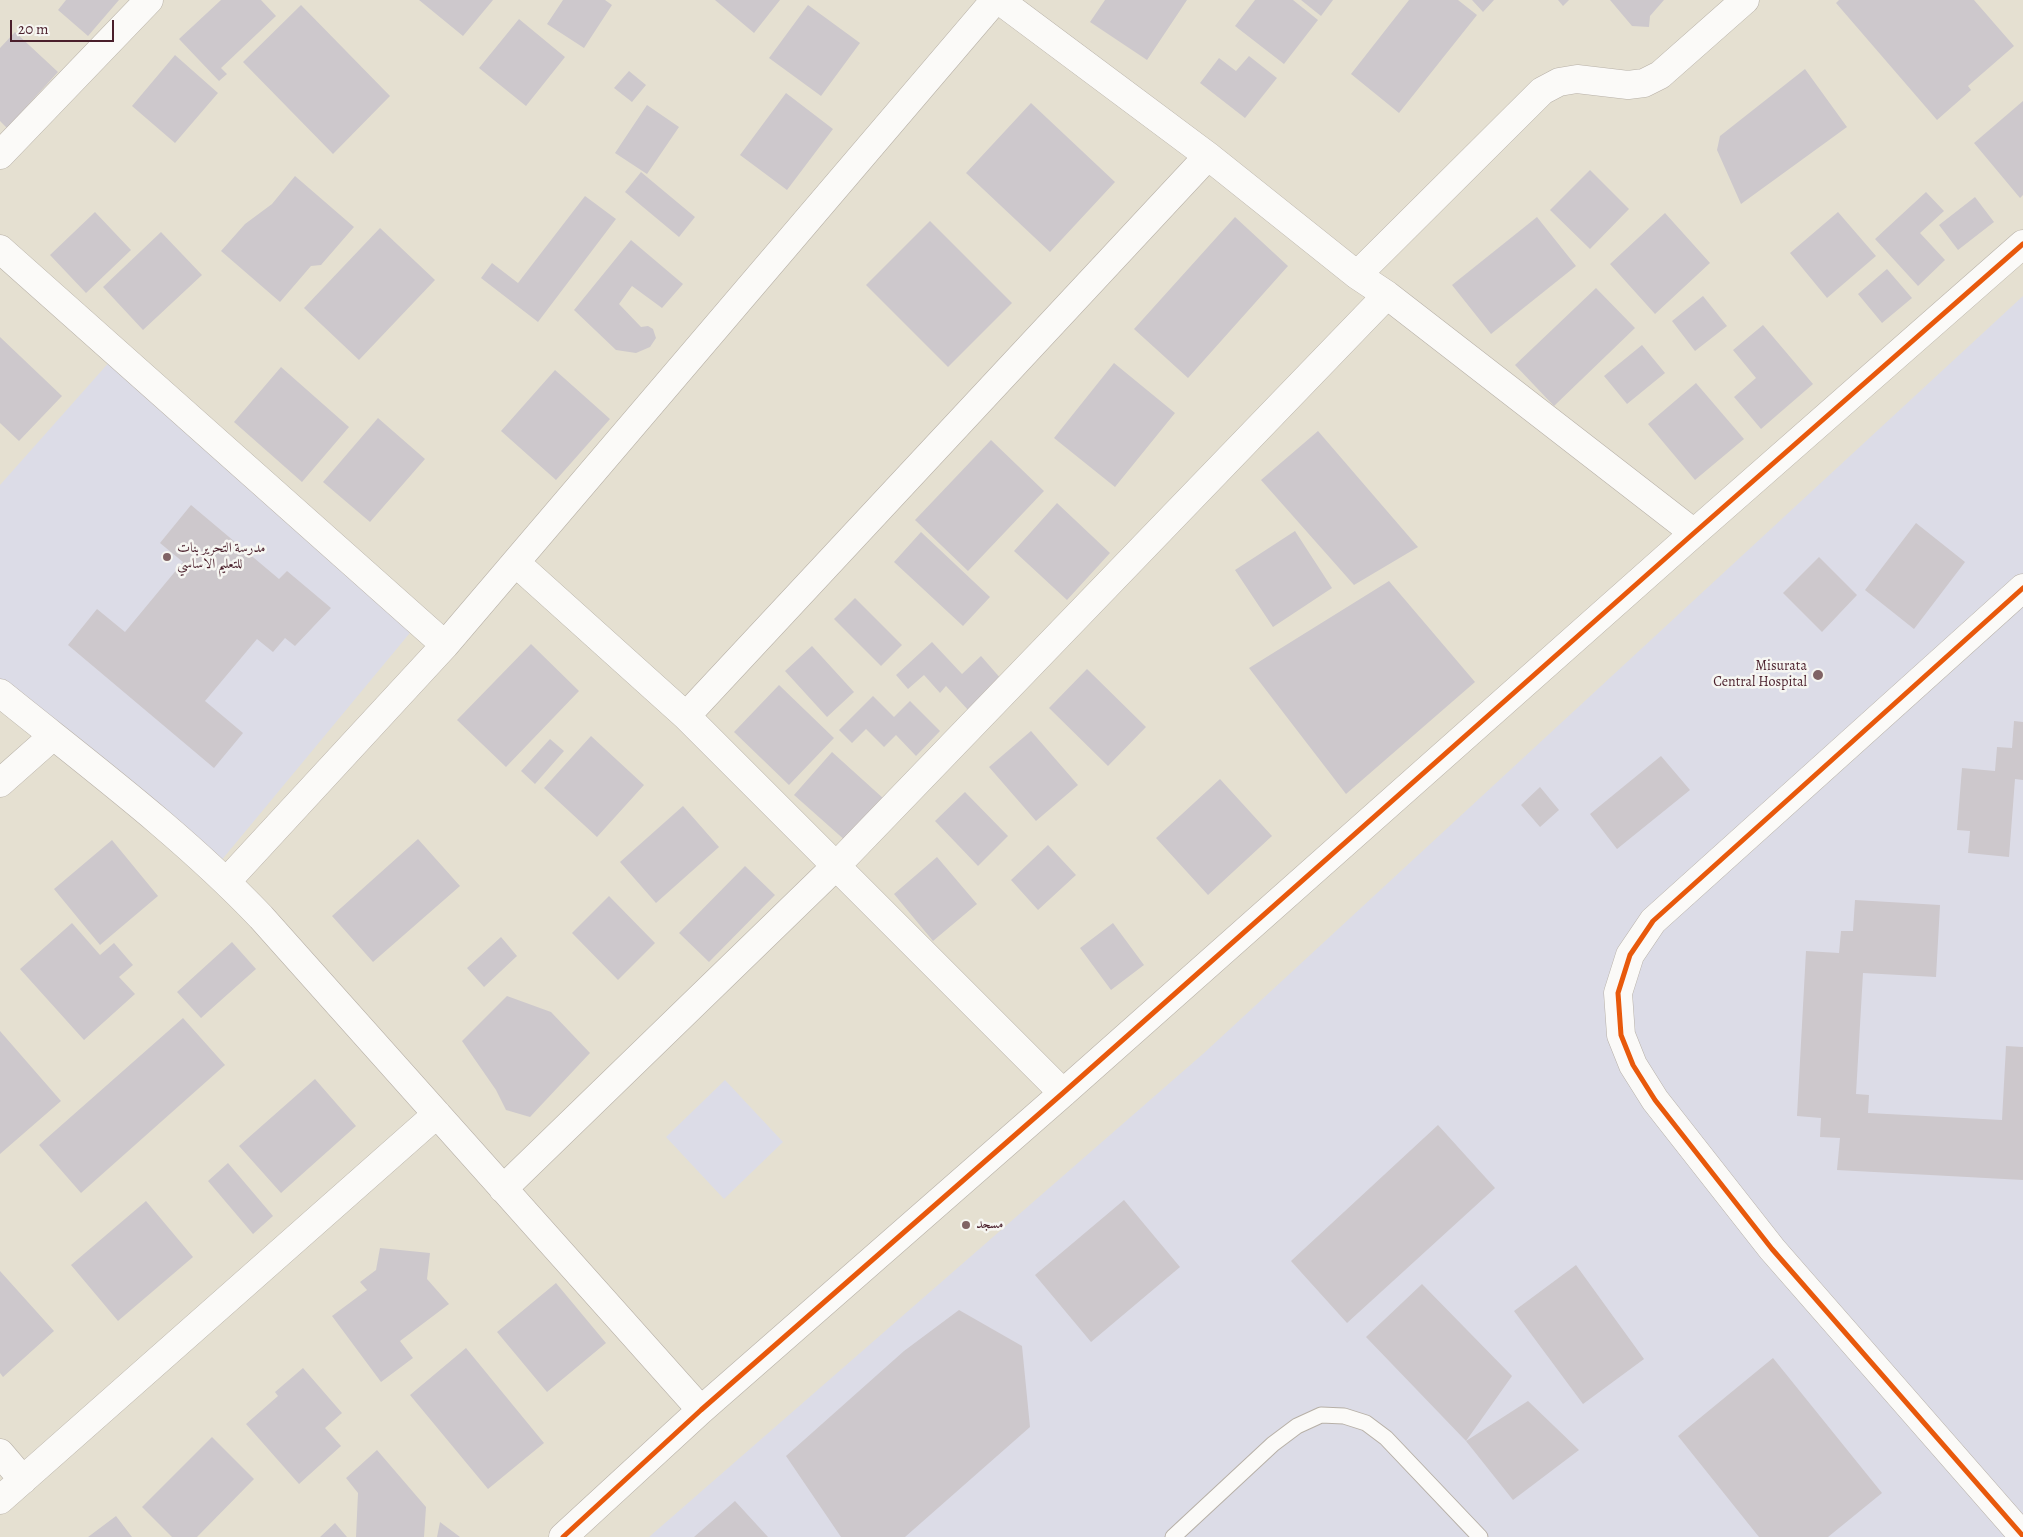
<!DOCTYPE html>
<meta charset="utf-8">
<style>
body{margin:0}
#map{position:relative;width:2023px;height:1537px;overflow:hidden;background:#e5e0d1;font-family:Alegreya,serif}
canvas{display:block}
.scale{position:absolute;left:10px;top:20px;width:104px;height:22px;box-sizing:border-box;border:2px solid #4a1f2b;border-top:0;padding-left:6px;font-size:15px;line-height:18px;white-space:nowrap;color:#4a1f2b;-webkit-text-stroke:4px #f6f6f2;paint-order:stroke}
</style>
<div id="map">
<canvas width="2023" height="1537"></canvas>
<div class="scale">20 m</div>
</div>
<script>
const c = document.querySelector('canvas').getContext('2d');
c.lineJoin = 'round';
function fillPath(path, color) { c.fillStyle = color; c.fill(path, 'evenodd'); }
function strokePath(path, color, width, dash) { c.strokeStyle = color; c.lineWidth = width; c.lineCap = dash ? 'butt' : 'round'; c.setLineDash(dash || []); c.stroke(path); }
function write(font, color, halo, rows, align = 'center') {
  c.font = font + ' Alegreya,Amiri,serif'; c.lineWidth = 5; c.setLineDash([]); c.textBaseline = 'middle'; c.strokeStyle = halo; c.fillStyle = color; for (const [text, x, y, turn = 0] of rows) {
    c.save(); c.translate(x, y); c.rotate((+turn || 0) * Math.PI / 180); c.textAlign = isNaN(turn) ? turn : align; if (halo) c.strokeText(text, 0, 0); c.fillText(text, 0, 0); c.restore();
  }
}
fillPath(new Path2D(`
 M2023 296V1537H649L1204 1053Z
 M112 359 414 628 220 862 0 681V485Z
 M725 1080 783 1142 724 1199 666 1137Z`), '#dcdce7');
fillPath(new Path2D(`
 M66 0H119L88 36 58 10Z
 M221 0H261L276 16 221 68 227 74 219 81 179 39Z
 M419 0H493L463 36Z
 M563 0H605L612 5 584 48 547 24Z
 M715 0H780L754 33Z
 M1105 0H1187L1147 60 1090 22Z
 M1255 0H1293L1318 20 1284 64 1235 26Z
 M1301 0H1333L1321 16Z
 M1409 0H1458L1477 15 1399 113 1351 74Z
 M1472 0H1494L1483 12Z
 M1558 0H1569L1563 6Z
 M1610 0H1664L1650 16 1649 27 1632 26Z
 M1839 0H1974L2014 46 1968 86 1971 90 1937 120 1836 3Z
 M301 5 390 96 333 154 243 62Z
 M808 5 860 43 821 96 769 58Z
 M519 19 565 57 526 106 479 68Z
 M15 32 58 72 7 128 0 121V48Z
 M175 55 218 93 175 143 132 106Z
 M1249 56 1277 78 1245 118 1200 83 1219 58 1236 71Z
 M1805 69 1847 127 1741 204 1717 150 1720 136Z
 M629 71 646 85 632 102 614 88Z
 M786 93 833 129 787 190 740 155Z
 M2023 101V195L2020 198 1974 143Z
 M1031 103 1115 182 1050 252 966 173Z
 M647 105 679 127 647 174 615 153Z
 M1590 170 1629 209 1590 249 1550 210Z
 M641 172 695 217 679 237 625 192Z
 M295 176 354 227 321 265 311 266 280 302 221 251 245 224 272 204Z
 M1926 192 1944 211 1920 233 1945 260 1918 286 1875 239Z
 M585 196 616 219 538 322 481 278 492 263 518 283Z
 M1975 197 1994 222 1958 250 1939 225Z
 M95 212 131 250 86 293 50 255Z
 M1838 212 1876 256 1827 298 1790 253Z
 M1665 213 1710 263 1655 314 1610 264Z
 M1235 217 1288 266 1188 378 1134 329Z
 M1537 217 1576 266 1491 334 1452 285Z
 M930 221 1012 303 948 367 866 285Z
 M380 228 435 280 359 360 304 308Z
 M161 232 202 275 143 330 103 287Z
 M631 240 683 284 662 308 632 286 619 304 641 327 648 326 653 329 656 338 650 347 636 353 616 350 574 310Z
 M1887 269 1912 298 1882 323 1858 294Z
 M1596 288 1635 328 1554 406 1515 365Z
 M1703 296 1727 326 1695 351 1672 321Z
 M1763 325 1813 384 1761 429 1734 397 1756 378 1733 350Z
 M0 337 62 396 19 441 0 423Z
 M1642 345 1665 373 1627 404 1604 376Z
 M1114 363 1175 413 1115 487 1054 438Z
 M281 367 349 427 302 482 234 422Z
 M555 370 610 419 556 480 501 431Z
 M1696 383 1744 439 1695 480 1648 424Z
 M378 418 425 459 370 522 323 482Z
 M1318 431 1418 547 1354 585 1261 480Z
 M991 440 1044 491 968 571 915 520Z
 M1057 503 1110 553 1067 600 1014 551Z
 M191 505 279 579 287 571 331 608 295 646 285 638 273 652 257 639 205 701 243 733 214 768 68 645 97 609 125 632 183 562 160 543Z
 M1916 523 1965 562 1914 629 1865 590Z
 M1295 531 1332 588 1273 627 1235 570Z
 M921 532 990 597 963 626 894 562Z
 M1819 557 1857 595 1822 632 1783 593Z
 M1389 581 1475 682 1346 794 1249 668Z
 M855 598 902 645 881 666 834 619Z
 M932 642 962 674 981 656 1002 680 969 711 946 686 940 693 924 675 908 689 896 675Z
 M531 644 579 691 506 767 457 720Z
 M812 646 854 692 827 717 785 671Z
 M1087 669 1146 727 1108 766 1049 708Z
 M779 685 834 738 789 785 734 732Z
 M873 696 894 717 910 701 940 731 916 756 896 735 884 747 866 729 852 743 839 730Z
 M2014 721 2023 722V780L2015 779 2009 857 1968 853 1970 831 1957 830 1962 768 1995 771 1997 747 2012 748Z
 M1031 731 1078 785 1036 821 989 767Z
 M591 736 644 785 597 837 544 788Z
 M550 739 564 751 535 784 521 771Z
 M832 752 884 799 847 842 794 795Z
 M1661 756 1690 790 1617 849 1590 814Z
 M1220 779 1272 836 1208 895 1156 838Z
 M1540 787 1559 810 1540 827 1521 805Z
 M965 792 1008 836 978 866 935 821Z
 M683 806 719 847 656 903 620 862Z
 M418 839 460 886 373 962 332 916Z
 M112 840 158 896 100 945 54 889Z
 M1048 845 1076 875 1038 910 1011 880Z
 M937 857 977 904 933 941 894 894Z
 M745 866 775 895 709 962 679 933Z
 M609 896 655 943 618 980 572 933Z
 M1855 900 1940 905 1936 977 1863 973 1856 1094 1869 1095 1868 1113 2002 1120 2006 1046 2023 1047V1180L1837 1170 1840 1138 1820 1137 1821 1118 1797 1116 1806 951 1839 953 1841 931H1853Z
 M72 923 100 955 114 943 133 965 119 977 135 994 84 1040 20 969Z
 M1113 923 1144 965 1111 990 1080 948Z
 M501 937 517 956 484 987 467 968Z
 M232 942 256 969 201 1018 177 992Z
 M507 996 551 1012 590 1053 530 1117 506 1110 496 1090 462 1041Z
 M183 1018 225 1065 81 1193 39 1145Z
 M0 1031 61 1101 0 1154Z
 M315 1079 356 1126 281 1193 239 1146Z
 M1438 1125 1495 1188 1347 1323 1291 1261Z
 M228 1163 273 1216 253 1234 208 1181Z
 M1124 1200 1180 1267 1091 1342 1035 1275Z
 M146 1201 193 1257 118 1321 71 1265Z
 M380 1248 430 1253 427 1279 449 1304 400 1341 413 1358 381 1382 332 1316 367 1290 360 1282 376 1270Z
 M1576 1265 1644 1359 1583 1404 1514 1311Z
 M0 1271 54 1331 3 1377 0 1373Z
 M556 1283 606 1343 547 1392 497 1332Z
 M1422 1284 1512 1376 1466 1441 1366 1337Z
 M959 1310 1022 1346 1030 1427 905 1537H841L786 1456 904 1351Z
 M466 1348 544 1443 488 1489 410 1395Z
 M1773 1358 1882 1493 1828 1537H1759L1678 1436Z
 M303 1368 342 1413 325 1428 341 1446 299 1484 246 1424 278 1396 275 1392Z
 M1528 1401 1579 1450 1513 1500 1466 1441Z
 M212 1437 254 1479 197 1537H172L142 1507Z
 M377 1450 426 1507 424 1537H356L358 1493 346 1478Z
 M735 1501 768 1537H694Z
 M116 1516 132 1537H88Z
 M440 1522 460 1537H437Z
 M335 1523 347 1537H320Z`), '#cdc8cc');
const service = new Path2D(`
 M1173 1537 1273 1444 1297 1426 1321 1415 1344 1416 1366 1423 1386 1438 1480 1537`);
const minor = new Path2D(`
 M999 0 1208 156 1357 275 1387 295 1694 533
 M0 155 149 0
 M0 249 445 645
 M1357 275 1542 91 1559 82 1577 79 1628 85 1644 83 1660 75 1745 0
 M516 563 686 716 1063 1093
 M2023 588 1653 921 1630 955 1618 993 1621 1035 1633 1065 1655 1100 1772 1249 2023 1536
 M0 693C89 765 182 834 261 917L701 1410
 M686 716 1208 156
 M0 783 53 736
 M227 881 445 645 995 0
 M503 1189 836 866 1387 295
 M0 1453 23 1480
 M0 1500 437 1114
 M563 1537 701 1410 1063 1093 1694 533 2023 244`);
strokePath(service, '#b7b0a7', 17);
strokePath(minor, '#b7b0a7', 29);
strokePath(service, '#fbfaf8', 15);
strokePath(minor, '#fbfaf8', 28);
strokePath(new Path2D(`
 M2023 588 1653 921 1630 955 1618 993 1621 1035 1633 1065 1655 1100 1772 1249 2023 1536
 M563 1537 701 1410 1063 1093 1694 533 2023 244`), '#e8590c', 5);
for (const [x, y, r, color] of [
 [167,557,5,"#806365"],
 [1818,675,6,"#806365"],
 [966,1225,5,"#806365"]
]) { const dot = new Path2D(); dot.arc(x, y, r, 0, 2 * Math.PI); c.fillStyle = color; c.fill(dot); strokePath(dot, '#f6f6f2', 2); }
write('14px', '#4a1f2b', '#f6f6f2', [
 ["مدرسة التحرير بنات",177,549],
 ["للتعليم الاساسي",177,565],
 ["Misurata",1807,667,"right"],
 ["Central Hospital",1807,683,"right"],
 ["مسجد",976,1225]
], 'left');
</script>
